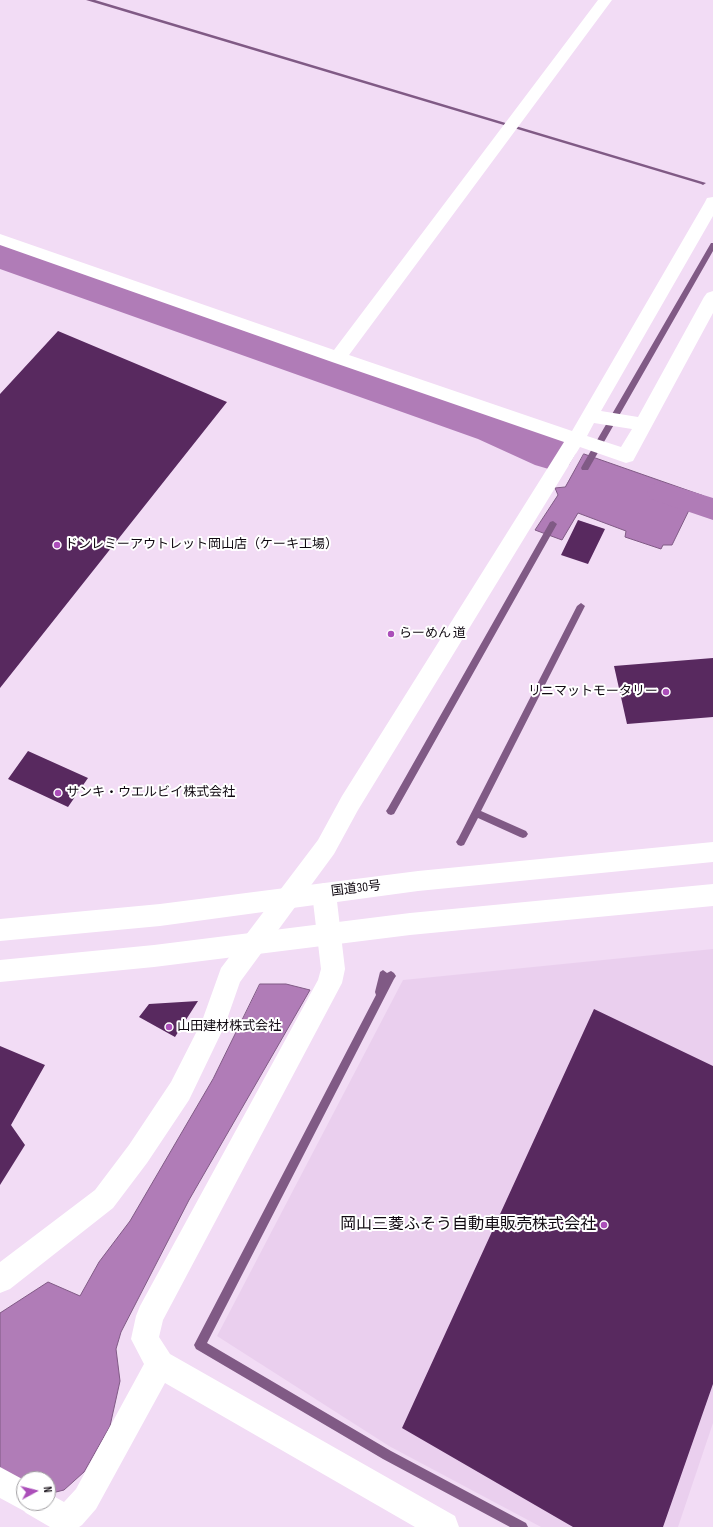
<!DOCTYPE html>
<meta charset="utf-8">
<style>
body{margin:0}
#map{position:relative;width:713px;height:1527px;overflow:hidden;background:#f2dcf5;font-family:"Sofia Sans Condensed",sans-serif}
canvas{display:block}
.north{position:absolute;left:16px;top:1471px;width:40px;height:40px;box-sizing:border-box;background:#fff;border:1px solid #9f9da0;border-radius:50%;rotate:83deg;font-size:11px;font-weight:700;line-height:16px;text-align:center;color:#100911}
.north::after{content:'';display:block;margin:auto;width:14px;height:18px;background:#ab4eb9;clip-path:polygon(50% 0,100% 100%,50% 72%,0 100%)}
</style>
<div id="map">
<canvas width="713" height="1527"></canvas>
<div class="north">N</div>
</div>
<script>
const c = document.querySelector('canvas').getContext('2d');
c.lineJoin = 'round';
function fillPath(path, color) { c.fillStyle = color; c.fill(path, 'evenodd'); }
function strokePath(path, color, width, dash) { c.strokeStyle = color; c.lineWidth = width; c.lineCap = dash ? 'butt' : 'round'; c.setLineDash(dash || []); c.stroke(path); }
function write(font, color, halo, rows, align = 'center') {
  c.font = font + ' "Sofia Sans Condensed","Noto Sans JP",sans-serif'; c.lineWidth = 4; c.setLineDash([]); c.textBaseline = 'middle'; c.strokeStyle = halo; c.fillStyle = color; for (const [text, x, y, turn = 0] of rows) {
    c.save(); c.translate(x, y); c.rotate((+turn || 0) * Math.PI / 180); c.textAlign = isNaN(turn) ? turn : align; if (halo) c.strokeText(text, 0, 0); c.fillText(text, 0, 0); c.restore();
  }
}
fillPath(new Path2D(`
 M713 949V1423L678 1527H541L389 1446 217 1336 403 980Z`), '#eacfee');
const water = new Path2D(`
 M584 454 704 496 702 508 692 504 672 545H663L661 549 625 537 626 531 578 513 562 540 535 530 558 495 555 488 565 487Z
 M260 984H286L310 990 189 1200 121 1332 116 1349 120 1381 110 1426 84 1472 64 1490 48 1494V1479H24V1489L0 1475V1313L48 1282 80 1296 99 1262 130 1221 213 1079Z`);
fillPath(water, '#b07cb7');
strokePath(water, '#805a85', 1);
fillPath(new Path2D(`
 M86 0H95L706 183 703 185 701 184Z
 M711 243H713V251L588 470H582L581 468 582 466Z
 M520 436 523 437 542 459 543 461 542 463H536L517 441 516 439Z
 M553 521 557 524 394 814 391 815 388 814 386 811 388 808 550 522Z
 M581 603 585 606 481 811 526 831 528 834 526 837 523 838 520 837 478 818 464 845 461 846 458 845 456 842 458 839 577 606Z
 M383 970 387 973 391 971 394 973 396 976 394 979 207 1343 391 1451 526 1523 528 1527H510L383 1459 196 1349 194 1345 376 995 375 992 380 972Z`), '#805a85');
fillPath(new Path2D(`
 M661 482 713 498V520L651 499 647 492 651 485Z`), '#b07cb7');
fillPath(new Path2D(`
 M0 240 510 415 569 441 576 453 569 465 552 470 535 465 478 439 0 269Z`), '#b07cb7');
fillPath(new Path2D(`
 M58 331 227 402 0 688V394Z
 M578 520 605 529 588 564 561 555Z
 M713 658V717L627 724 614 666Z
 M28 751 88 778 68 807 8 779Z
 M198 1001 175 1037 139 1017 149 1004Z
 M594 1009 713 1066V1384L663 1527H573L402 1428Z
 M0 1046 45 1065 11 1125 25 1145 0 1185Z`), '#58295f');
fillPath(new Path2D(`
 M598 0H612L349 355 572 431 705 202 707 198 713 197V216L601 411 638 417 704 297 707 293 713 291V313L633 461 626 463 580 447 358 810 334 854 240 982 225 1025 189 1100 147 1163 113 1208 10 1289 0 1293V1262L95 1190 129 1145 171 1082 202 1021 221 968 318 840 342 796 564 442 332 362 0 245V234L334 350ZM594 423 632 429 621 447 587 436Z
 M324 883 332 886 336 893 345 969 342 983 163 1320 159 1337 170 1354 455 1516 459 1527H415L165 1383 96 1509 82 1525 79 1527H50L26 1513 24 1511 0 1498V1467L24 1480V1503H48V1493L64 1502 76 1489 144 1364 131 1339 136 1316 140 1306 318 980 321 969 312 893 316 886Z`), '#fff');
fillPath(new Path2D(`
 M713 842V862L418 891 160 926 0 941V919L160 904 418 871Z
 M713 884V906L410 935 154 967 0 982V960L154 945 410 913Z`), '#fff');
for (const [x, y, r, color] of [
 [57,545,4,"#ab4eb9"],
 [391,634,4,"#ab4eb9"],
 [666,692,4,"#ab4eb9"],
 [58,793,4,"#ab4eb9"],
 [169,1027,4,"#ab4eb9"],
 [604,1225,4,"#ab4eb9"]
]) { const dot = new Path2D(); dot.arc(x, y, r, 0, 2 * Math.PI); c.fillStyle = color; c.fill(dot); strokePath(dot, '#fff', 1.5); }
write('13px', '#100911', '#fff', [
 ["ドンレミーアウトレット岡山店（ケーキ工場）",65,545],
 ["らーめん 道",399,634],
 ["リニマットモータリー",658,692,"right"],
 ["サンキ・ウエルビイ株式会社",66,793],
 ["山田建材株式会社",177,1027]
], 'left');
write('13px', '#100911', '#fff', [
 ["国道30号",356,889,-7]
]);
write('16px', '#100911', '#fff', [
 ["岡山三菱ふそう自動車販売株式会社",596,1225]
], 'right');
</script>
